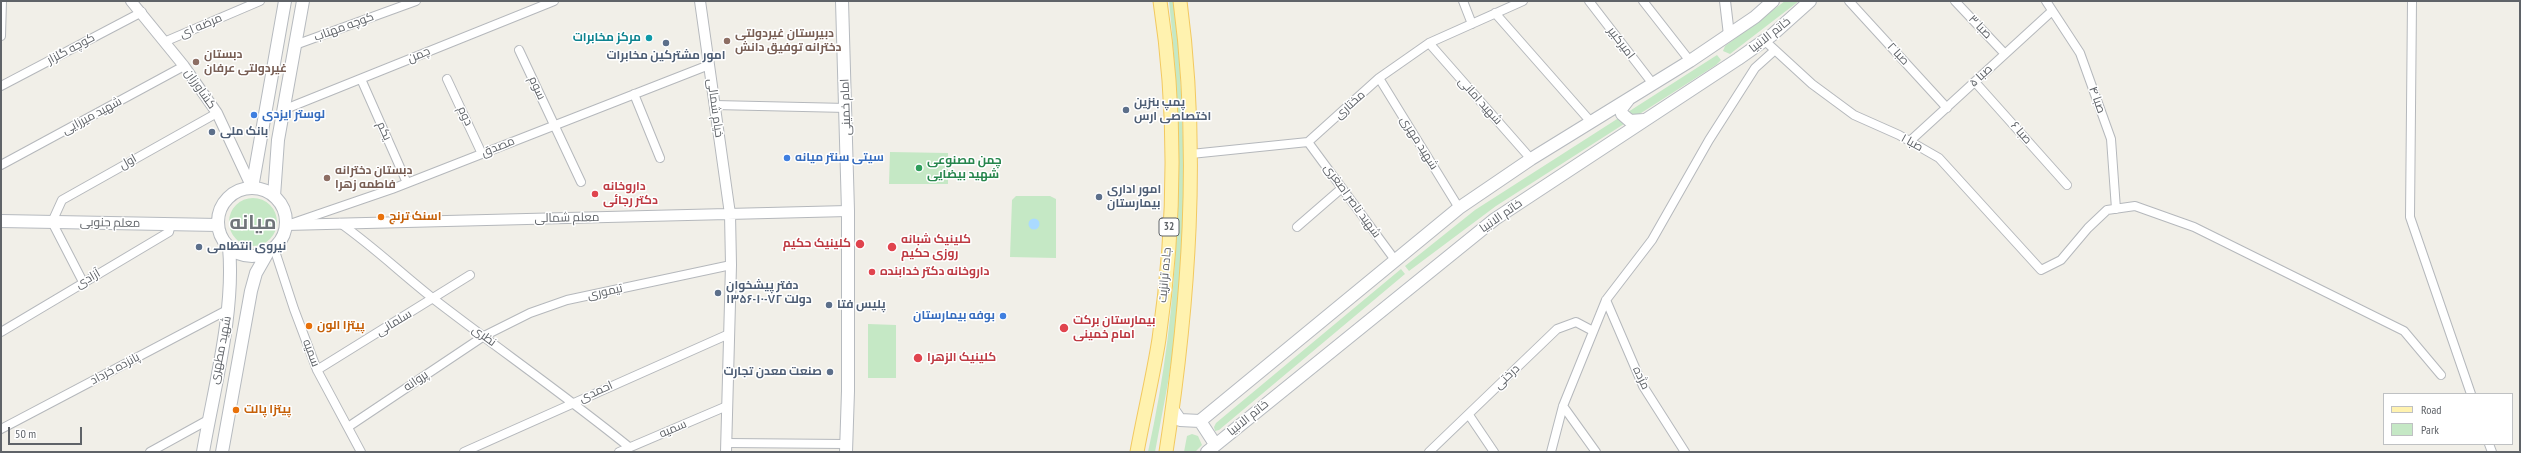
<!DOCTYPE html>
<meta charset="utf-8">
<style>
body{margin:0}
#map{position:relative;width:2521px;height:453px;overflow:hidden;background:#f1efe8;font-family:"PT Sans Narrow",sans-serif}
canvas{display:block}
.frame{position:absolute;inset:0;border:2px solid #5f6368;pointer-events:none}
.legend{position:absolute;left:2383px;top:393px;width:130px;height:52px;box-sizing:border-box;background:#fff;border:1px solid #bfc1c3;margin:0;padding:5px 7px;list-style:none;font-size:12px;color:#5f6368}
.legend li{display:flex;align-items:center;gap:8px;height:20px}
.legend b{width:20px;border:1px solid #bfc1c3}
.scale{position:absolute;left:8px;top:427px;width:74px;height:18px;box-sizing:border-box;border:2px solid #5f6368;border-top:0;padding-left:5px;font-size:12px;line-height:14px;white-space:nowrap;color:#5f6368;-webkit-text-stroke:3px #fff;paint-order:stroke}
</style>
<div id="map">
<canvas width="2521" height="453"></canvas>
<div class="frame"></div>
<ul class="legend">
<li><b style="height:5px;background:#fff2af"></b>Road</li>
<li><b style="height:11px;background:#c5e8c5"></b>Park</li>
</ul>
<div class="scale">50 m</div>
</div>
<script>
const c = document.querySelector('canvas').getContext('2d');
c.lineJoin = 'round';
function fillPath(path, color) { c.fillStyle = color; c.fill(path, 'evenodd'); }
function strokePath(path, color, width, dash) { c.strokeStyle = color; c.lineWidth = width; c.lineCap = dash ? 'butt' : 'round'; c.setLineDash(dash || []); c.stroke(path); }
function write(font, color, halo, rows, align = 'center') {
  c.font = font + ' "PT Sans Narrow",Cairo,sans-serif'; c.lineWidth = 3; c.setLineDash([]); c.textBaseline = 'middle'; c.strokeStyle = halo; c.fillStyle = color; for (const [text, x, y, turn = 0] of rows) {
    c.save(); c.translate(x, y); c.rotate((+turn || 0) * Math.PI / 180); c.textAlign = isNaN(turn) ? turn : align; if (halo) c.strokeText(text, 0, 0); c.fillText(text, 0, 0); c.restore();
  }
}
fillPath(new Path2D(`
 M1169 1H1175C1183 103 1188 204 1179 306 1174 355 1164 404 1155 452H1148C1181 304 1185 151 1169 1Z
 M1785 1H1799L1730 54 1723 51 1725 46Z
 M1717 55 1721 60 1716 65 1496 206 1409 271 1405 266 1475 210Z
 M890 152 948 153V184H889Z
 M1016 196H1050L1056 199V258L1010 257 1012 200Z
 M229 222a24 24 0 1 1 48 0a24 24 0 1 1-48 0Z
 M1401 269 1405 274 1219 430 1215 431 1214 427 1216 423Z
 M868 324 896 325V378H868Z
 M1192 434 1198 436 1202 445 1195 452H1184L1187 436Z`), '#c5e8c5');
fillPath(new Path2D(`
 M1028.5 224a5.5 5.5 0 1 1 11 0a5.5 5.5 0 1 1-11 0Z`), '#aadaff');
const minor = new Path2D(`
 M1463 1 1472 24
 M1589 1 1653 84
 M1643 1 1690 61
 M1849 1 1947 108
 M1955 1 2005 54
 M2046 1 2080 53 2111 139 2116 209
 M2412 1 2410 217 2471 394
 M1495 13 1591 122
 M1 36 2 1
 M1764 40 1812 84 1854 115 1899 135 1939 158 2041 270 2061 260 2088 228 2107 210 2135 206 2194 227 2404 331 2441 375
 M164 42 260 1
 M1429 43 1531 159
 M295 45 416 1
 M519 50 581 182
 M1379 78 1459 208
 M361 79 407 183
 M447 79 482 154
 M1975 82 2067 185
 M1 86 142 12
 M634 94 660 158
 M715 105 847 108
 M283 110 554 1
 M1910 141 2052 11
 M1308 142 1395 260
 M1191 154 1308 142 1379 78 1429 43 1523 1
 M1 165 184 66
 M293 223 392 189 709 65
 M340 223C374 247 403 275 435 300 500 350 566 396 629 447
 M1297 227 1342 188
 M274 248 294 309 317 370 361 452
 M83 282 52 222 62 200 217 113
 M1606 300 1643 386 1685 452
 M1 332 169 232 171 224
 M317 370 470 275
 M1563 406 1596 452
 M1469 415 1494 452
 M348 427 484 336 530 313 567 300 731 265
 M1 429 229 309
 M726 443 846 444
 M2489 444 2492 452
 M150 452 208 420
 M464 452 729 334
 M619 452 727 406
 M1429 452 1557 329 1576 322 1593 331
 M1551 452 1563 406 1606 300 1652 240 1709 140 1755 68 1775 50`);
const tertiary = new Path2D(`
 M131 1 184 66 217 113 252 188
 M700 1 730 214 731 265 726 452
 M1725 1 1729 35
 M286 225 848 211`);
const secondary = new Path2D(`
 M842 1 848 211V391L846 452
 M1628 100 1621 109 1622 114 1630 121 1644 120
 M252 188 285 1
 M218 222a34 34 0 1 1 68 0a34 34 0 1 1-68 0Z
 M274 196 278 140 303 1
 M1 221 218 225
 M1173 410 1180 420 1200 421 1459 208 1531 159 1690 61 1755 17 1773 1
 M1200 421 1215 444
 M203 452C214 388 235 312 229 247
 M222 452 251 291 256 273 268 252
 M1207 452 1495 219 1738 59 1772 35 1810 1`);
const primary = new Path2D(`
 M1137 452C1144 414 1153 377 1159 339 1175 228 1177 112 1160 1
 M1166 452C1189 303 1200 151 1180 1`);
strokePath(minor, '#b5b8bc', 10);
strokePath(tertiary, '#b5b8bc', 12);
strokePath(secondary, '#b6babf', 14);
strokePath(primary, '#f2c960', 15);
strokePath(minor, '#fff', 8);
strokePath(tertiary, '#fff', 10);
strokePath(secondary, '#fff', 12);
strokePath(primary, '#fff2af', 13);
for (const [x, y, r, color] of [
 [649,38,4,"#0f9aa8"],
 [727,41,4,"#8d6e63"],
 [666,43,4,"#5c6f8a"],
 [196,62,4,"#8d6e63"],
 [1126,110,4,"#5c6f8a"],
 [254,115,4,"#3f7fe0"],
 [212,132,4,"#5c6f8a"],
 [787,158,4,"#3f7fe0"],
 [919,168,4,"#2e9e5b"],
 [327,178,4,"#8d6e63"],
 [595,194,4,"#e0444e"],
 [1099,197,4,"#5c6f8a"],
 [381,217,4,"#e8710a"],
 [860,244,5,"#e0444e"],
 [199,247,4,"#5c6f8a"],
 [892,247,5,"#e0444e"],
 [872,272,4,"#e0444e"],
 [718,293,4,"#5c6f8a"],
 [829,305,4,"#5c6f8a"],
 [1003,316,4,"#3f7fe0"],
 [309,326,4,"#e8710a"],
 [1064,328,5,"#e0444e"],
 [918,358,5,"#e0444e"],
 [830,372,4,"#5c6f8a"],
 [236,410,4,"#e8710a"]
]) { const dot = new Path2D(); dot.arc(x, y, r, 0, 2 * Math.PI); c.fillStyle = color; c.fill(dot); strokePath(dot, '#fff', 1.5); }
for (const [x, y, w] of [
 [1169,227,20]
]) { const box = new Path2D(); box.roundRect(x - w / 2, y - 9, w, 18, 3); c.fillStyle = '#fff'; c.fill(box); strokePath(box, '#5f6368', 1); }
write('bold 11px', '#5f6368', null, [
 ["32",1169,227]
]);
write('12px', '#5f6368', '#fff', [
 ["مرضه ای",201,26,-23],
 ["کوچه مهتاب",344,27,-20],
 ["صبا ۳",1980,27,46],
 ["خاتم الانبیا",1770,35,-38],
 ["امیرکبیر",1621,43,53],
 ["کوچه گلزار",71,49,-28],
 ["صبا ۲",1898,54,47],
 ["چمن",419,55,-22],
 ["صبا ۵",1981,76,-43],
 ["سوم",537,88,65],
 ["کشاورزان",200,89,55],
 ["صبا ۴",2097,100,70],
 ["شهید امانی",1480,101,48],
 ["مختاری",1350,105,-42],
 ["امام خمینی",846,107,-92],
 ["خیام شمالی",715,108,82],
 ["شهید میرزایی",92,116,-28],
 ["دوم",465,116,65],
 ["یکم",384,131,66],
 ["صبا ۶",2021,133,49],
 ["شهید مهری",1419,143,58],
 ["صبا ۱",1912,143,29],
 ["مصدق",498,147,-22],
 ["اول",128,162,-29],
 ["شهید ناصر اصغری",1352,201,54],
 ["خاتم الانبیا",1501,216,-35],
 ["معلم شمالی",567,218,-1],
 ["معلم جنوبی",110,223,1],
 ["جاده ترانزیت",1165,275,-85],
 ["آزادی",88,279,-30],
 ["تیموری",605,292,-12],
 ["سلمانی",394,323,-31],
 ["نظری",484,336,36],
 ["شهید مطهری",221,350,-79],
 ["سمیه",311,353,69],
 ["پانزده خرداد",115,369,-28],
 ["درختی",1507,377,-44],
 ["مژده",1641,378,64],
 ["پروانه",416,381,-34],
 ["احمدی",596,392,-24],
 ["خاتم الانبیا",1248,418,-39],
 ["سميه",673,429,-23]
]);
write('bold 12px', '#785e54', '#fff', [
 ["دبیرستان غیردولتی",735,34],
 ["دخترانه توفیق دانش",735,48],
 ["دبستان",204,55],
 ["غیردولتی عرفان",204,69],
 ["دبستان دخترانه",335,171],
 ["فاطمه زهرا",335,185]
], 'left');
write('bold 12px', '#0d838f', '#fff', [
 ["مرکز مخابرات",641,38]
], 'right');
write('bold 12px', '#4e5e75', '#fff', [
 ["امور مشترکین مخابرات",666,56,"center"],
 ["پمپ بنزین",1134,103],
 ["اختصاصی ارس",1134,117],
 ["بانک ملی",220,132],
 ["امور اداری",1107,190],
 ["بیمارستان",1107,204],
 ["نیروی انتظامی",207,247],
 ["دفتر پیشخوان",726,286],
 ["دولت ۷۲-۱۰-۱۳۵۶",726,300],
 ["پلیس فتا",837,305],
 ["صنعت معدن تجارت",822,372,"right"]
], 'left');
write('bold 12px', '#366cbe', '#fff', [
 ["لوستر ایزدی",262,115],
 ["سیتی سنتر میانه",795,158],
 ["بوفه بیمارستان",995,316,"right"]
], 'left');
write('bold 12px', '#27864d', '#fff', [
 ["چمن مصنوعی",927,161],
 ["شهید بیضایی",927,175]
], 'left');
write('bold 12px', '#be3a42', '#fff', [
 ["داروخانه",603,187],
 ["دکتر رجائی",603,201],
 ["کلینیک شبانه",901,240],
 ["روزی حکیم",901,254],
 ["کلینیک حکیم",851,244,"right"],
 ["داروخانه دکتر خدابنده",880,272],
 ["بیمارستان برکت",1073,321],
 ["امام خمینی",1073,335],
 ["کلینیک الزهرا",927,358]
], 'left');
write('bold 12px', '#c56008', '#fff', [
 ["اسنک ترنج",389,217],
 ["پیتزا الون",317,326],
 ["پیتزا پالت",244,410]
], 'left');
write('bold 20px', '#70757a', '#fff', [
 ["میانه",253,223]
]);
</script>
